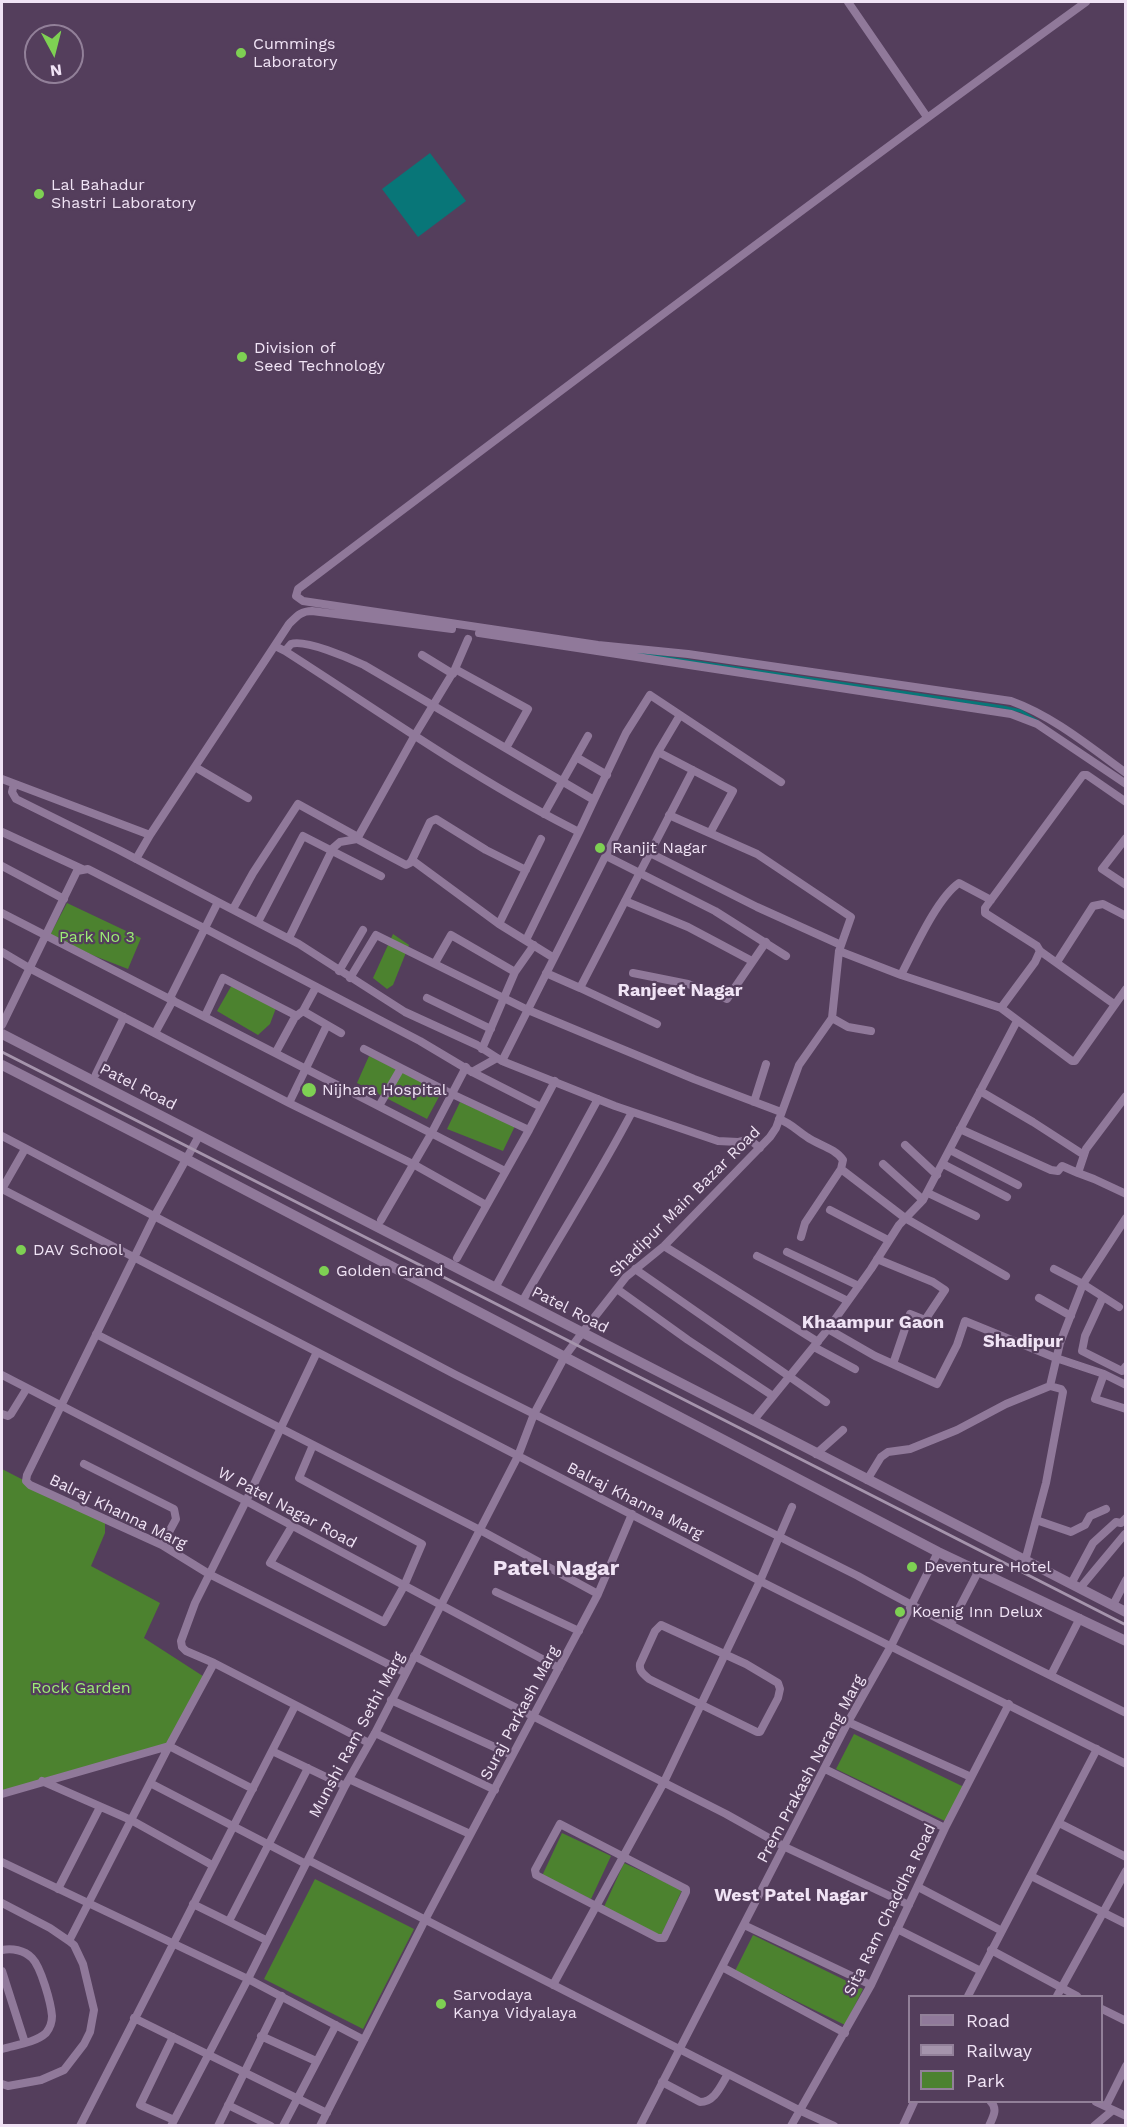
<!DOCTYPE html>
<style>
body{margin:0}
#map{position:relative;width:1127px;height:2127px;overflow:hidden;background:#543e5c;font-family:"Work Sans",sans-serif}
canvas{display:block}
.frame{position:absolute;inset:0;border:3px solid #f0e3f5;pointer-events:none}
.legend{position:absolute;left:908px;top:1995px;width:195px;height:108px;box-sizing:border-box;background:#543e5c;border:2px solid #928099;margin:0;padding:8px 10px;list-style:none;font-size:18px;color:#f0e3f5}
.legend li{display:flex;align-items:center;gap:12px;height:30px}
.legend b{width:30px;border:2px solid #928099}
.north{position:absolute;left:24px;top:24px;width:60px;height:60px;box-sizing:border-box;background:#543e5c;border:2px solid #928099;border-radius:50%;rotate:173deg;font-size:16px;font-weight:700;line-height:24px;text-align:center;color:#f0e3f5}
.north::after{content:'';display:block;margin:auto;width:21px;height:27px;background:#7ed053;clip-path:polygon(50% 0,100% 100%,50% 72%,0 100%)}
</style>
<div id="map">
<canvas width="1127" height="2127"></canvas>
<div class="frame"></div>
<ul class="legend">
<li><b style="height:8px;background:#90799a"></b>Road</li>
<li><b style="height:8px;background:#a594ac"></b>Railway</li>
<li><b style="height:16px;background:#4c822f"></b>Park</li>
</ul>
<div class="north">N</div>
</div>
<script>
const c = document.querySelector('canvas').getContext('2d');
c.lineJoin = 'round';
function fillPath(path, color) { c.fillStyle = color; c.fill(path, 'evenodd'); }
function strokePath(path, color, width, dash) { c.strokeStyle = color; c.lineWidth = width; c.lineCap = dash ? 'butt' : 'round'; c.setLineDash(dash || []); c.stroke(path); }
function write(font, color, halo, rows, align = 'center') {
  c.font = font + ' "Work Sans",sans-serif'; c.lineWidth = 4.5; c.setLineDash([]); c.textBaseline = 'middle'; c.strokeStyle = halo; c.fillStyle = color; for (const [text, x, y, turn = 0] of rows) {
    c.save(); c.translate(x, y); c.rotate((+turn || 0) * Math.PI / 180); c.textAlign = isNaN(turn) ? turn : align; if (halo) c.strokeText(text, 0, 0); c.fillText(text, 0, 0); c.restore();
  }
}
fillPath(new Path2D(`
 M67 903 141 938 128 969 92 955 50 935Z
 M393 934 409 945 393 985 387 989 373 978Z
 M233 983 276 1008 270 1024 258 1035 217 1011Z
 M369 1056 442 1091 427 1119 357 1083Z
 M460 1102 515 1126 503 1151 447 1129Z
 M2 1469 105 1522V1533L91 1566 160 1603 144 1638 209 1680 169 1746 2 1793Z
 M854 1734 964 1787 947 1822 836 1769Z
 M562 1833 611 1856 591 1899 542 1876Z
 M624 1863 682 1890 661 1936 603 1909Z
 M315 1879 414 1929 363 2029 264 1979Z
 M753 1935 863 1989 845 2025 735 1971Z`), '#4c822f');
fillPath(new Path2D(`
 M430 153 466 201 418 237 382 189Z`), '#087678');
strokePath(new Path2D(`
 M628 652 1003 707 1021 711 1037 721`), '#087678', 3);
strokePath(new Path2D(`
 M848 2 927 117
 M1086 2C821 194 559 392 298 589L296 596 303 601 598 645 688 654 1011 701C1053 716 1090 747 1126 773
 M479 633 1011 714 1037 724 1126 784
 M275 646 285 651 291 644C305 639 349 658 364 665L594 800 579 832
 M285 651C382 713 477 781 579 832L526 940
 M422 655 453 674
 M455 669 468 639
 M658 752 733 791 710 833
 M576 757 607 775
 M195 767 248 798
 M2 779 150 835 289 624C297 616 301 611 312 611L452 629
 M14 784 12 792 16 799 119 850 218 902 170 998
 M594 800 626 733 650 695 781 782
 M544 814 588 736
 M2 832 82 869
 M1126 838 1102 869 1126 885
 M357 839 415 735 455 669 528 709 506 748
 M650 853 757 907 841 945
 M606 856 715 911 786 956
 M136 859 150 835
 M412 860 430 822 436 819 486 850 526 870
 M2 866 64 899
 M625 901 688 927 752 961
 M218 902 299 944 405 1012 477 1045 502 1061 658 752 680 715
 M233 909 253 873 298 804 358 837
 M2 913 505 1171
 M258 922 303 836 381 876
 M499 924 541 839
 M289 938 333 848 340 842 357 839 406 865 410 863 412 860 499 924 554 958
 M839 951 901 975 1001 1008 1035 962 1040 951 1037 946 985 913V908L1083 775H1087L1126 802
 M1040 951 1114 1004
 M2 952 29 968 289 1103 413 1164 486 1205
 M1057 962 1093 906 1103 904 1126 916
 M435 963 451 935 515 972
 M339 971 363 930
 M546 973 580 988 693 770
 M633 973 688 984 727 999 766 942
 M901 975C914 950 937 898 959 883L991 900
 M350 978 376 935 528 1010 694 1079 781 1112
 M580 988 657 1024
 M427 998 491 1029
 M1001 1008 1072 1061H1075L1126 989
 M303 1011 341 1033
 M205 1016 223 978 297 1016
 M832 1018 848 1027 871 1031
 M2 1025 77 871 88 869 204 928 420 1041 472 1072 541 1107
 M155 1033 173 1000
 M364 1049 452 1094 529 1130 457 1258
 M482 1049 515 972 534 945
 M276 1052 295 1017 303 1011 316 987
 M502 1061 615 1106 718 1141 738 1142 749 1139 760 1148
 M472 1072 497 1058
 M96 1074 124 1017
 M980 1091 1033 1122 1084 1155
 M1126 1096 1086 1149 1078 1173 1094 1179 1126 1194
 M754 1102 766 1064
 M289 1103 327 1025
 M379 1106 401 1068
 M779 1119C792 1124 796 1130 807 1137 818 1145 835 1148 843 1160L841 1169 805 1223 801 1237
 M960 1129 1051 1170 1058 1171 1062 1166 1078 1173
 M529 1130 555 1081
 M2 1136 456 1375 858 1576C946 1625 1036 1668 1126 1713
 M199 1136 154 1217 27 1475 26 1481 30 1485 162 1545 209 1574 406 1673
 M905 1145 937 1175
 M950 1150 1018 1185
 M883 1164 923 1200
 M943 1164 1007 1197
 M841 1169 905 1218 1006 1276
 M2 1189 760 1581 1126 1764
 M2 1189 25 1149
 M928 1193 976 1216
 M830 1210 888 1240
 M381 1220 431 1134 466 1067
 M664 1246 818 1342
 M787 1252 859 1286
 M757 1256 848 1301
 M877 1259 933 1282 945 1290 925 1320 910 1314 893 1364
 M635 1269 826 1402
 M1054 1269 1083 1284 1119 1307
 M495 1288 598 1099
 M617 1289 688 1340 773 1396
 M1103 1297 1085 1336 1082 1351 1122 1371 1126 1366
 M1039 1298 1071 1316
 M522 1302C558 1238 598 1177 632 1112
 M828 1329 875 1356 937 1384 957 1345 965 1321 1056 1358 1104 1374 1126 1385
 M96 1334 480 1530 598 1594
 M814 1347 855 1369
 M317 1352 246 1501 195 1603 181 1641 182 1647 186 1651 214 1663 369 1743
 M1104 1374 1095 1399 1126 1409
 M2 1375 246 1501 559 1668
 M2 1414 8 1416 11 1414 27 1388
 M753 1421 828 1329 871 1269 899 1225 923 1200 1017 1021
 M816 1454 843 1430
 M84 1464 174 1509 176 1519 162 1545
 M867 1480 881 1457 888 1452 910 1449 957 1430 1006 1404 1050 1386
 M1036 1520 1071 1532 1085 1525 1090 1516 1106 1509
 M292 1526 270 1563 384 1622 404 1586 422 1544 299 1478 313 1445
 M1025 1561 1046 1483 1063 1392 1061 1389 1050 1386 1060 1343 1083 1284 1126 1218
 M1071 1584 1093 1543 1116 1522 1121 1523 1126 1518
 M1080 1588 1125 1534
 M496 1592 579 1631
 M1113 1605 1126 1580
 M951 1624 979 1570
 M661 1625 746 1664 778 1683 780 1689 778 1698 760 1732H757L649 1679C644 1674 639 1672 640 1664L655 1631Z
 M414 1656 726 1814 785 1847 909 1905
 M1051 1675 1080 1618
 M391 1700 512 1755
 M848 1722 971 1777
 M375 1733 495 1790
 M272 1751 345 1786
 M825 1769 945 1828
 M349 1779 470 1834
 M42 1781 131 1820 212 1865
 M150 1783 306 1864
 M2 1794 169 1746 214 1663
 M1059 1823 1126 1857
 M560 1824 686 1889V1892L664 1938H658L536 1875 535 1870Z
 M308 1860 799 2110 834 2126
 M2 1862 248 1979 364 2040
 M1031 1876 1126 1924
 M918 1887 1002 1931
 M58 1889 100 1807
 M2 1903 50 1928 69 1941 169 1746 253 1789
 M193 1904 266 1940
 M229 1921 308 1768
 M744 1925 871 1985
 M897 1929 981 1971
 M2 1950C12 1948 24 1950 32 1958 41 1967 51 2003 52 2016 52 2022 50 2028 46 2033 35 2043 15 2045 2 2049
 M991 1950 1077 1996
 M722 1967 845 2033
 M2 1971 25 2043
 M553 1985 664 1782 760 1581 792 1507
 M968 1996 1097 1749
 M1057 1996 1126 1871
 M1102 2009 1126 2021
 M134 2018 327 2113
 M261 2036 316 2061
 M173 2037 140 2105 174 2120
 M662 2082 700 2102C715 2102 721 2085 728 2074
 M2 2084 8 2086 41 2080 64 2070 84 2044 90 2032 94 2010 83 1964 74 1945 69 1941
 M1096 2102 1126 2116
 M228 2105 271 2126
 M1106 2106 1126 2066
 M80 2126 295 1706
 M171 2126 248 1979 345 1786 375 1733 518 1456 534 1414 565 1356 582 1333 626 1277 664 1246 770 1137 776 1128 799 1065 832 1018 839 951 851 917 757 854 669 815
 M218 2126 282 1996
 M283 2126 336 2025
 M320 2126 425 1920 598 1594 632 1514
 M640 2126 848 1722 891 1646 938 1552
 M791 2126 871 1985 945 1828 1009 1704
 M903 2126 914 2102
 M989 2126C993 2117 998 2109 991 2102
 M1094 2126 1113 2110`), '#90799a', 8);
strokePath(new Path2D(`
 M2 1034 1126 1612
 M2 1065 186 1159 938 1552 1126 1641`), '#90799a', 10);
strokePath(new Path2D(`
 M2 1052 1126 1625`), '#a594ac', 3);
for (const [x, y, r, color] of [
 [241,53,6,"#7ed053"],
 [39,194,6,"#7ed053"],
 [242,357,6,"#7ed053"],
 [600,848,6,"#7ed053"],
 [309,1090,8,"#7ed053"],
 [21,1250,6,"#7ed053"],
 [324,1271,6,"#7ed053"],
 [912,1567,6,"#7ed053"],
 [900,1612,6,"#7ed053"],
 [441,2004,6,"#7ed053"]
]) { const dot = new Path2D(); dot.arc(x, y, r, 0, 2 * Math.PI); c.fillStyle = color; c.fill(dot); strokePath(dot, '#543e5c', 2); }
write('16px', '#f0e3f5', '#543e5c', [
 ["Cummings",253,44],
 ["Laboratory",253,62],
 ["Lal Bahadur",51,185],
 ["Shastri Laboratory",51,203],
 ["Division of",254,348],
 ["Seed Technology",254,366],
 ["Ranjit Nagar",612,848],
 ["Nijhara Hospital",322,1090],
 ["DAV School",33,1250],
 ["Golden Grand",336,1271],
 ["Deventure Hotel",924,1567],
 ["Koenig Inn Delux",912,1612],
 ["Sarvodaya",453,1995],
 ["Kanya Vidyalaya",453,2013]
], 'left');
write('16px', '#9ced75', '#543e5c', [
 ["Park No 3",97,937],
 ["Rock Garden",81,1688]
]);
write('16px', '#f0e3f5', '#543e5c', [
 ["Patel Road",138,1087,27],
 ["Shadipur Main Bazar Road",685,1202,-45],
 ["Patel Road",570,1310,27],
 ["Balraj Khanna Marg",635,1501,27],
 ["W Patel Nagar Road",287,1508,28],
 ["Balraj Khanna Marg",118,1512,26],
 ["Suraj Parkash Marg",520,1713,-62],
 ["Munshi Ram Sethi Marg",357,1735,-62],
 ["Prem Prakash Narang Marg",811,1769,-62],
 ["Sita Ram Chaddha Road",890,1910,-64]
]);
write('bold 18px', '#f0e3f5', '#543e5c', [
 ["Ranjeet Nagar",680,991],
 ["Khaampur Gaon",873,1323],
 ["Shadipur",1023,1342],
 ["West Patel Nagar",791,1896]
]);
write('bold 22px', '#f0e3f5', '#543e5c', [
 ["Patel Nagar",556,1569]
]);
</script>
